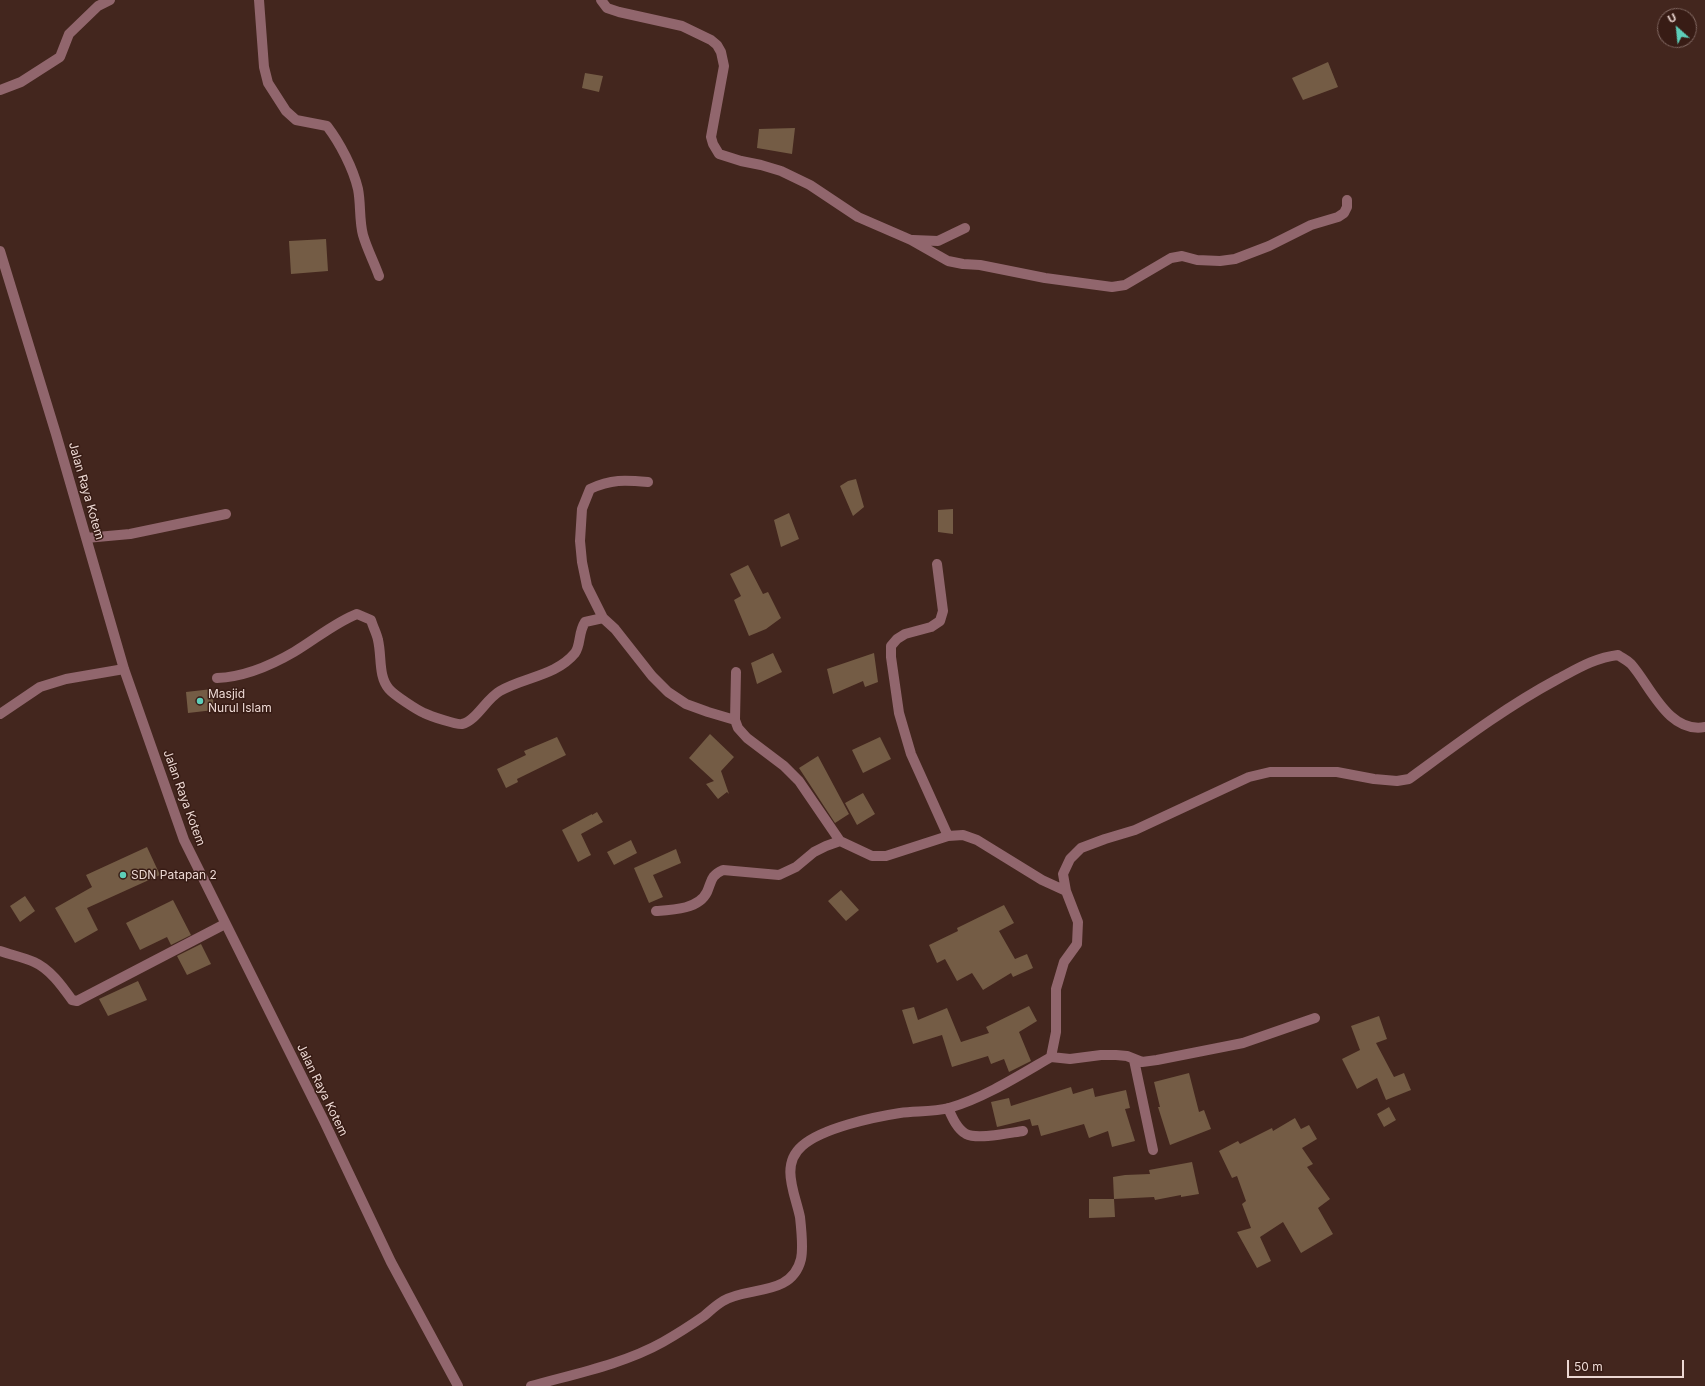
<!DOCTYPE html>
<style>
body{margin:0}
#map{position:relative;width:1705px;height:1386px;overflow:hidden;background:#43261e;font-family:Inter,sans-serif}
canvas{display:block}
.north{position:absolute;left:1657px;top:8px;width:40px;height:40px;box-sizing:border-box;background:#381c15;border:1px solid #806761;border-radius:50%;rotate:333deg;font-size:11px;font-weight:700;line-height:16px;text-align:center;color:#ecd8d3}
.north::after{content:'';display:block;margin:auto;width:14px;height:18px;background:#5dceb9;clip-path:polygon(50% 0,100% 100%,50% 72%,0 100%)}
.scale{position:absolute;left:1567px;top:1360px;width:117px;height:18px;box-sizing:border-box;border:2px solid #ecd8d3;border-top:0;padding-left:5px;font-size:12px;line-height:14px;white-space:nowrap;color:#ecd8d3;-webkit-text-stroke:3px #381c15;paint-order:stroke}
</style>
<div id="map">
<canvas width="1705" height="1386"></canvas>
<div class="north">U</div>
<div class="scale">50 m</div>
</div>
<script>
const c = document.querySelector('canvas').getContext('2d');
c.lineJoin = 'round';
function fillPath(path, color) { c.fillStyle = color; c.fill(path, 'evenodd'); }
function strokePath(path, color, width, dash) { c.strokeStyle = color; c.lineWidth = width; c.lineCap = dash ? 'butt' : 'round'; c.setLineDash(dash || []); c.stroke(path); }
function write(font, color, halo, rows, align = 'center') {
  c.font = font + ' Inter,sans-serif'; c.lineWidth = 3; c.setLineDash([]); c.textBaseline = 'middle'; c.strokeStyle = halo; c.fillStyle = color; for (const [text, x, y, turn = 0] of rows) {
    c.save(); c.translate(x, y); c.rotate((+turn || 0) * Math.PI / 180); c.textAlign = isNaN(turn) ? turn : align; if (halo) c.strokeText(text, 0, 0); c.fillText(text, 0, 0); c.restore();
  }
}
fillPath(new Path2D(`
 M1328 62 1338 87 1303 100 1292 78Z
 M585 73 603 76 599 92 582 88Z
 M795 128 792 154 757 148 759 129Z
 M326 239 328 271 291 274 289 241Z
 M856 479 864 507 853 516 840 486 848 481Z
 M953 509V534L938 532V510Z
 M789 513 799 539 781 547 774 520Z
 M748 565 763 594 768 592 781 618 766 629 749 636 734 600 741 596 730 574Z
 M773 653 782 672 757 684 751 663Z
 M874 653 878 682 865 687 863 681 833 694 827 669Z
 M212 689 214 710 188 713 186 692Z
 M710 734 734 757 721 771 729 794 727 792 718 799 706 784 714 781 689 758Z
 M557 737 566 755 517 779 518 782 506 788 497 769 526 755 524 751Z
 M880 737 891 759 863 773 852 750Z
 M818 756 849 814 835 823 799 768Z
 M863 793 875 814 857 825 845 803Z
 M597 812 603 822 581 834 591 855 578 862 562 830 592 814V815Z
 M631 840 637 853 614 865 607 852Z
 M147 847 160 875 87 908 98 930 75 943 55 908 92 887 86 875Z
 M676 849 681 863 653 875 663 897 649 903 634 868Z
 M841 890 859 910 846 921 828 901Z
 M25 896 35 911 20 922 10 906Z
 M173 900 191 935 171 945 167 937 140 950 126 923Z
 M1004 905 1014 923 999 931 1015 959 1027 954 1033 968 1013 977 1011 973 983 990 972 973 957 981 945 959 937 963 929 945 958 931 957 928Z
 M201 944 211 964 187 975 177 956Z
 M138 981 147 1000 108 1016 99 999Z
 M1029 1006 1037 1021 1019 1032 1031 1061 1009 1072 1004 1059 991 1064 988 1056 952 1067 942 1035 913 1044 902 1010 914 1007 918 1020 947 1008 961 1042 989 1033 986 1027Z
 M1379 1016 1387 1039 1376 1043 1394 1077 1404 1073 1411 1090 1386 1100 1377 1078 1357 1089 1342 1059 1360 1050 1351 1026Z
 M1189 1073 1199 1112 1204 1110 1211 1129 1170 1145 1158 1107H1160L1154 1082Z
 M1071 1087 1073 1094 1093 1088 1095 1097 1126 1090 1130 1108 1125 1109 1135 1141 1112 1147 1108 1131 1089 1138 1084 1124 1041 1136 1038 1125 1032 1126 1030 1119 997 1127 991 1102 1009 1098 1011 1106Z
 M1389 1107 1396 1120 1384 1127 1377 1114Z
 M1295 1118 1301 1129 1309 1125 1317 1139 1302 1148 1313 1164 1307 1167 1330 1199 1318 1208 1333 1234 1301 1253 1283 1222 1260 1237 1271 1261 1257 1268 1237 1232 1251 1228 1242 1204 1246 1201 1237 1176 1232 1178 1219 1151 1238 1141 1240 1144 1272 1128 1273 1131Z
 M1192 1162 1199 1194 1181 1197V1195L1155 1200 1154 1197 1114 1199 1113 1177 1125 1175 1150 1174 1149 1170Z
 M1089 1199H1114L1115 1217 1089 1218Z`), '#745c45');
strokePath(new Path2D(`
 M259 0 264 67 268 83 286 111 296 120 327 126C340 143 353 168 358 189 361 204 359 220 363 235 367 249 374 262 379 276
 M601 0 607 8 619 12 682 26 711 40 717 45 721 52 724 66 711 137 713 144 719 154 741 161 761 165 781 171 810 185 858 217 911 240 948 261 963 264 980 265 1045 278 1112 287 1125 285 1171 258 1182 256 1197 260 1220 261 1235 259 1269 246 1311 225 1338 217 1344 213 1347 207V200
 M0 90 21 82 60 57 69 34 98 6 110 0
 M913 240 938 241 965 228
 M0 251 56 434 124 669 184 840 324 1121 391 1262 458 1386
 M648 482C625 480 611 479 590 489L582 509 580 541 582 562 587 586 603 618 615 629 652 676 668 692 686 704 708 712 735 720
 M86 538 130 534 226 514
 M937 564 943 611 940 621 931 627 905 634 897 639 891 646V657L899 713 911 754 948 836
 M736 672 735 720 738 728 747 738 784 766 799 781 840 841 872 856H886L948 836 963 835 977 840 1042 880 1066 891
 M217 678C245 677 270 666 294 652 316 639 334 623 357 614L371 620C373 627 377 634 378 640 382 657 378 676 389 689 394 695 417 710 424 713 430 716 457 725 462 724 476 721 486 699 500 691 524 677 556 676 575 653 581 645 578 633 585 622L603 618
 M0 714 40 687 66 679 124 669
 M656 911C673 910 699 909 707 892 712 881 710 876 723 870L779 875 796 867 814 852 826 846 840 841
 M0 951C11 955 23 957 34 962 50 969 62 986 72 1000L77 1001 225 924
 M1051 1057 1070 1059 1101 1055H1116L1127 1056 1142 1062 1157 1060 1243 1043 1315 1018
 M1134 1060 1153 1150
 M948 1108C952 1117 957 1129 966 1134 978 1140 1009 1133 1023 1131
 M531 1386C574 1374 624 1364 663 1342 677 1334 691 1325 704 1316 710 1311 716 1305 723 1301 747 1286 792 1297 801 1259 803 1250 801 1226 800 1217 795 1193 780 1165 802 1146 822 1128 874 1117 900 1113 916 1111 934 1112 949 1108 984 1098 1020 1075 1051 1057L1056 1032V989L1064 962 1077 944 1078 922 1066 891 1063 874 1070 859 1081 848 1105 839 1135 830 1249 777 1270 772H1337L1374 779 1397 781 1409 779C1457 744 1504 708 1556 680 1577 669 1594 658 1618 655 1622 658 1627 660 1631 664 1650 685 1668 734 1705 727`), '#91666d', 10);
for (const [x, y, r, color] of [
 [200,701,4,"#5dceb9"],
 [123,875,4,"#5dceb9"]
]) { const dot = new Path2D(); dot.arc(x, y, r, 0, 2 * Math.PI); c.fillStyle = color; c.fill(dot); strokePath(dot, '#381c15', 1.5); }
write('12px', '#ecd8d3', '#381c15', [
 ["Jalan Raya Kotem",86,491,74],
 ["Jalan Raya Kotem",184,798,70],
 ["Jalan Raya Kotem",322,1090,64]
]);
write('12px', '#ecd8d3', '#381c15', [
 ["Masjid",208,694],
 ["Nurul Islam",208,708],
 ["SDN Patapan 2",131,875]
], 'left');
</script>
